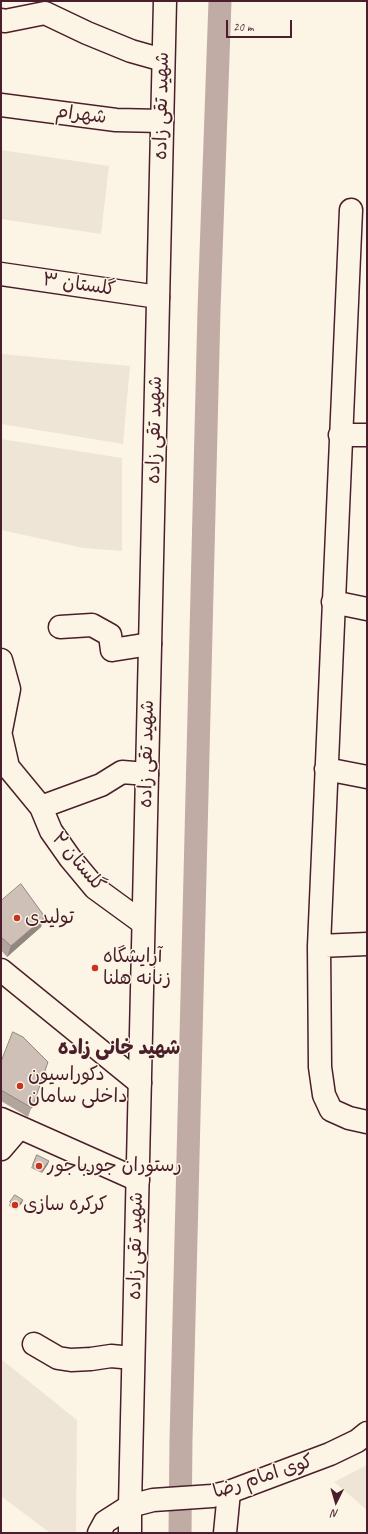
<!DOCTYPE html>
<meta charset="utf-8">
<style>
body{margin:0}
#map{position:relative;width:368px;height:1534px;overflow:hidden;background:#fcf5e5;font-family:Caveat,sans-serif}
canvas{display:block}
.frame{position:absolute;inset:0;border:2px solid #4a1f2b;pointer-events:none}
.north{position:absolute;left:316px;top:1482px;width:40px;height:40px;-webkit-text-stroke:3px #fcf5e5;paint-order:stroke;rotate:185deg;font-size:11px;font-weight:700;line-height:16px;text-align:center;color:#4a1f2b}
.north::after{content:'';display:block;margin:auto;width:14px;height:18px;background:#4a1f2b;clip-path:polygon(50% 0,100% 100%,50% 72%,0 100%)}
.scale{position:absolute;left:226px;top:20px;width:66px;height:18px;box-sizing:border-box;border:2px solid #4a1f2b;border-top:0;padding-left:5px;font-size:12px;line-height:14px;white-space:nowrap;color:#4a1f2b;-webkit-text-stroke:3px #fcf5e5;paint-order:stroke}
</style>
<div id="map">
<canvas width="368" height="1534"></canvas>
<div class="frame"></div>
<div class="north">N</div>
<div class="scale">20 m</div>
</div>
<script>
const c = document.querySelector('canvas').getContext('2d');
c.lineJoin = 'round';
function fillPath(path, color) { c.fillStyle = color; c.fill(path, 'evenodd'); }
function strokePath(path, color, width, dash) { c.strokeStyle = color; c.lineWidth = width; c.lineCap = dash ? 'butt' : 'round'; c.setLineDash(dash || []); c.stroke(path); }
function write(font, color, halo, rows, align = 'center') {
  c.font = font + ' Caveat,"Playpen Sans Arabic",sans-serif'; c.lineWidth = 3; c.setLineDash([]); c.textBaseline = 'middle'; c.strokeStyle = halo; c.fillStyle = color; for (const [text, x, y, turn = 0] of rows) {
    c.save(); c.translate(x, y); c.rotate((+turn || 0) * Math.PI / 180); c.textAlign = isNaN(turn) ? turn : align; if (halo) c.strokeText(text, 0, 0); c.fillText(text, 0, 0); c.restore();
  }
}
fillPath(new Path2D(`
 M1 150 109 166 101 234 1 219Z
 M1 354 130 366 123 444 1 424Z
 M1 439 122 458V551L83 548 1 530Z
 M1 1359 77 1420 76 1533H50L1 1496Z
 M367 1465V1510L334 1482Z`), '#eee5d7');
strokePath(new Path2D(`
 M180 1533 181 1440 209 310 220 1`), '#c0aca5', 23);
const minor = new Path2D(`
 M1 20 5 21 45 13 87 33 131 51 163 60
 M1 105 116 120 162 121
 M351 210 319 946 320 1067 324 1095 331 1110 349 1118 367 1122
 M1 274 158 297
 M340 435H367
 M333 602 367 609
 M60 627 92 625 110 635 112 650 150 644
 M1 660 9 689 1 730
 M1 736 8 767 41 807 51 831 70 858 95 888 143 923
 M326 769 367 777
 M41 807 101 785 122 772 147 774
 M319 946 367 944
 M1 970 140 1083
 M1 1119 138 1180
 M1 1149 19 1128
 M34 1344 58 1358 71 1360 91 1359 111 1356 133 1358
 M130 1506V1533
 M225 1533 229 1492`);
const major = new Path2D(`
 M130 1506 165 1
 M99 1533 105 1522 130 1506 153 1500 212 1496 229 1492 330 1454 357 1441 367 1433`);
strokePath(minor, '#4a1f2b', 25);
strokePath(major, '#4a1f2b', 25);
strokePath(minor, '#fcf5e5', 22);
strokePath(major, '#fcf5e5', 22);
fillPath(new Path2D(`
 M1 901 41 927 7 957 1 950Z
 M1 1062H48L28 1117 1 1101Z
 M37 1155 48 1164 42 1173 31 1168Z
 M10 1202 22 1203 16 1210 9 1206Z`), '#b2a59d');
fillPath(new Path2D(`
 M45 917 41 927 7 957 11 946Z
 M49 1161 48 1164 42 1173 43 1169Z
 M23 1200 22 1203 16 1210 17 1207Z`), '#918680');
const building = new Path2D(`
 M21 884 45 917 11 946 1 937V901Z
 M13 1032 23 1037 48 1062 32 1108 1 1090V1062Z
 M37 1155 49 1161 43 1169 33 1165Z
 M15 1195 23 1200 17 1207 10 1202Z`);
fillPath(building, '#cfc0b7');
strokePath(building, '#918680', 1);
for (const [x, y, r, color] of [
 [17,918,4,"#c8321e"],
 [95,968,4,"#c8321e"],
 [20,1086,4,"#c8321e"],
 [39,1166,4,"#c8321e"],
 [15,1205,4,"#c8321e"]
]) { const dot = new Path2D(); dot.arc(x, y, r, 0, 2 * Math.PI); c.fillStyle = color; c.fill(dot); strokePath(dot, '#fcf5e5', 1.5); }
write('19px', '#4a1f2b', '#fcf5e5', [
 ["شهید تقی زاده",162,106,-89],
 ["شهرام",81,115,7],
 ["گلستان ۳",79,285,8],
 ["شهید تقی زاده",155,430,-89],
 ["شهید تقی زاده",147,754,-89],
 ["گلستان ۲",78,862,50],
 ["شهید تقی زاده",136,1246,-89],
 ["کوی امام رضا",263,1477,-18]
]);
write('19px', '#4a1f2b', '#fcf5e5', [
 ["تولیدی",25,918],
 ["آرایشگاه",103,957],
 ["زنانه هلنا",103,979],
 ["دکوراسیون",28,1075],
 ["داخلی سامان",28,1097],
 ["رستوران جورباجور",47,1166],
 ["کرکره سازی",23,1205]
], 'left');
write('bold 20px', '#4a1f2b', '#fcf5e5', [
 ["شهید خانی زاده",119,1049]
]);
</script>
